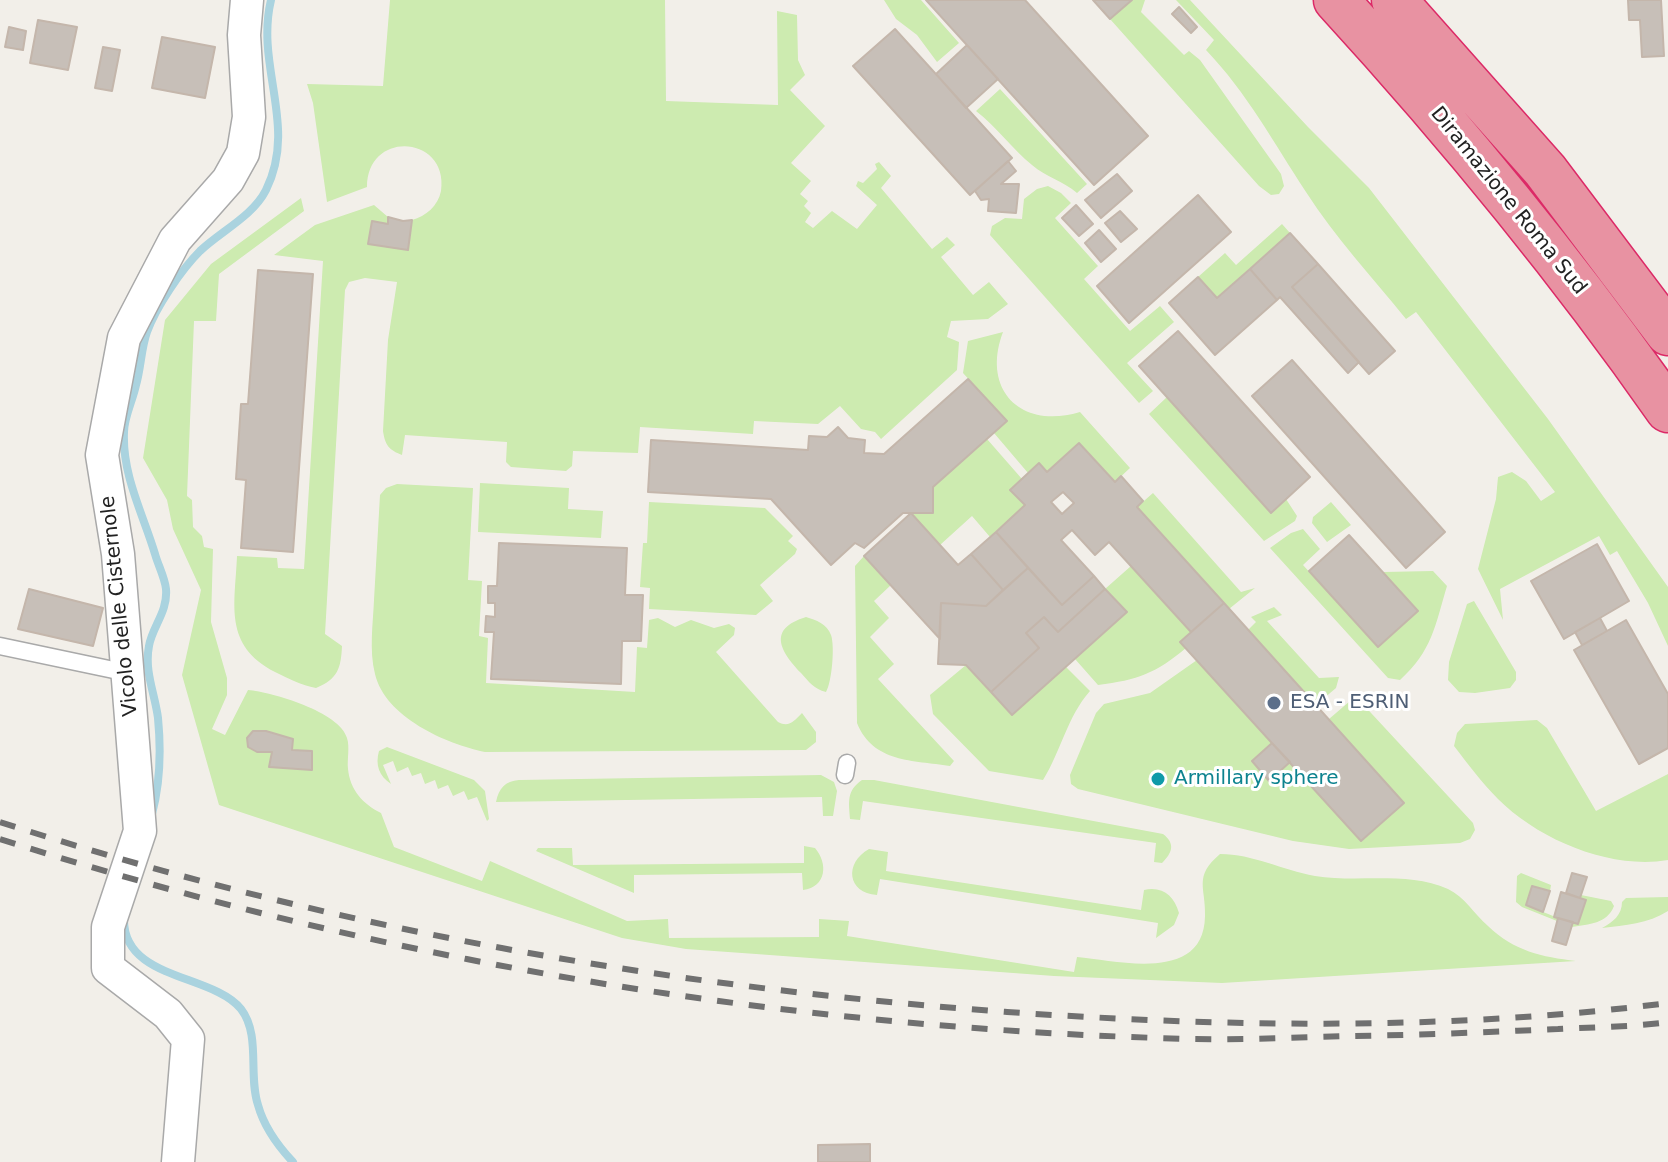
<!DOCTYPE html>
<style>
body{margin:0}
canvas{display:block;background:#f2efe9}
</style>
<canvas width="1668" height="1162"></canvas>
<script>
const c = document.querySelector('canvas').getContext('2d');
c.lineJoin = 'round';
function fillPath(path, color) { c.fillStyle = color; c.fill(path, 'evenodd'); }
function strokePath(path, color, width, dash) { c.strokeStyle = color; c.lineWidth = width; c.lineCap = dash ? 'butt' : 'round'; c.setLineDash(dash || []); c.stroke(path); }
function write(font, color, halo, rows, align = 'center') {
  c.font = font + ' "DejaVu Sans",sans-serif'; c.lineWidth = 6; c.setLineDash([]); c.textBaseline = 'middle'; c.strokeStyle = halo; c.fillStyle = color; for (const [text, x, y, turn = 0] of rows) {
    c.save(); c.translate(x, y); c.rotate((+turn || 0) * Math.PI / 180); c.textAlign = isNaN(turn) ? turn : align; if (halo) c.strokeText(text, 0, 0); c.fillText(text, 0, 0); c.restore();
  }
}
fillPath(new Path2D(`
 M390 0H665L666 101 778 105 777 11 797 15 798 60 805 75 790 90 825 126 791 163 811 181 800 194 808 201 804 206 811 213 805 222 813 228 832 211 857 229 877 205 856 186 858 181 863 183 877 169 875 164 879 162 891 176 881 188 932 249 947 237 955 245 941 257 973 295 989 282 1008 304 988 319 951 321 947 337 959 342 957 370 881 439 875 432 861 429 840 406 818 424 754 421 753 434 640 427 638 453 573 451 572 466 566 471 511 467 506 462 507 442 405 435 402 455C389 450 385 445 383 431L388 340 397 282 365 278 349 282 345 290 325 634 342 646C341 668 338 679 316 688 301 685 289 679 275 672 223 645 235 605 237 556L277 558 278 568 304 569 323 261 274 255 315 225 374 205 388 217V224L372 221 369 244 408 250 412 220C426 216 438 206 441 191 449 135 367 129 367 187L327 202 313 103 307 84 383 86Z
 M884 0H921L959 43 937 62 917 35 896 19Z
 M1132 0H1145L1141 12 1184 55 1189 51 1200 60 1281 174 1284 186 1279 194 1271 195 1259 186 1110 19Z
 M1176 0H1190L1308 127 1369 188 1548 419 1668 587V646L1648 603 1617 551 1610 555 1599 536 1500 589 1503 620 1478 569 1496 499 1498 477 1512 472 1526 481 1541 501 1555 492 1416 312 1406 319C1372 277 1335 237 1306 192 1274 143 1247 93 1206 50L1214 40Z
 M1000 89 1087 184 1077 193C1063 181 1046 177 1032 165 1012 149 997 127 976 111Z
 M1048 186 1061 193 1071 203 1055 218 1098 266 1084 279 1130 331 1160 306 1174 322 1127 363 1153 391 1139 403 990 235 992 226 1005 218 1022 219 1024 199 1037 189Z
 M301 198 304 211 219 274 216 321H194L187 496 192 500 193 527 202 536 204 547 213 549 211 622 227 678V695L212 729 225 735 248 690C272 692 340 712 347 738 350 747 347 759 348 769 350 790 363 804 381 813L394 847 482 881 490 861 627 921 668 919 669 938 819 937V919L849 921 847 936 1074 972 1077 957C1119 961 1204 983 1205 916 1206 887 1193 877 1220 854 1253 854 1282 870 1315 876 1357 883 1407 871 1448 889 1465 897 1474 914 1488 926 1514 951 1542 957 1576 961L1222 983 1054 976 756 954 686 949 622 938 219 805 182 675 201 590 173 529 167 500 143 458 165 320 211 264Z
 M1282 224 1290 233 1217 298 1198 277 1225 253 1236 265Z
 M1003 332C981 390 1021 430 1080 412L1130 468 1115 482 1079 443 1047 472 1039 464 1028 473 994 433 1007 421 963 373 968 341Z
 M1167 397 1272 512 1286 499 1297 516 1295 521 1264 541 1149 414Z
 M987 439 1022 479 1011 490 1025 505 990 537 972 516 940 545 911 513H933V487Z
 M480 483 569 488 568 509 603 511 601 538 478 532Z
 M397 484 473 488 468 580 482 581 479 636 488 638 486 683 635 692 637 647 647 648 649 620 658 618 675 627 691 620 714 628 729 624 735 628 734 635 716 652 778 722C789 728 794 721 802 713L816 732V742L806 750 485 752C446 744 385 717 375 674 369 650 373 624 374 600 376 565 378 530 380 495L386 488Z
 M1153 493 1241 592 1255 588 1229 609 1137 507Z
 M649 502 765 508 793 536 788 541 797 549 795 554 760 585 773 601 756 615 649 609 650 588 640 587 643 543H647Z
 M1331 502 1351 525 1327 542 1312 523 1313 517Z
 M1303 529 1320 549 1303 565 1378 647 1418 611 1383 572 1433 571 1447 586C1435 626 1432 651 1400 680L1388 678 1270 548 1291 533Z
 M864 556 891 585 874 601 889 618 870 637 894 664 878 679 954 761 950 766C913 760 873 763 857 723L855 566Z
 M1131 566 1191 632 1181 641 1186 648C1156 673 1138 680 1098 685L1075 659 1126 612 1105 589Z
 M1474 601 1516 672V680L1510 688 1475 693 1459 692 1448 680 1449 662 1467 604Z
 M1274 607 1282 615 1267 621 1319 678 1339 677 1336 688 1316 705 1248 630 1256 622 1251 617Z
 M806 617C816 620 827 624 831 635 835 646 832 682 826 692 814 689 809 682 801 673 780 651 767 629 806 617Z
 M1197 660 1272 743 1252 761 1269 781 1290 762 1362 841 1404 803 1329 719 1350 701 1353 705 1359 700 1473 823 1475 830 1470 839 1460 843 1349 849 1293 841 1078 789 1071 784 1070 775 1096 713 1104 704 1150 693Z
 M966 665 1012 715 1066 667 1090 691C1067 717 1061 751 1043 780L989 771 933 714 930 695Z
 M1537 720 1547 728 1596 811 1668 774V860C1611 870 1539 840 1498 799 1482 783 1468 764 1454 746L1457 733 1465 724Z
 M387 747 474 780 485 791 489 819 487 821 477 797 468 800 464 791 453 796 448 785 438 789 435 780 425 784 421 773 412 776 408 767 397 772 393 761 383 765 391 784C379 776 375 765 379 751Z
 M821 775 834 782 837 791 833 816H823L822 797 496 802C499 788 505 781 519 780Z
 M862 780H874L1163 834C1176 844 1172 853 1162 863L1154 862 1156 843 863 801 860 820 850 819C849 802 846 791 862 780Z
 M804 846 815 848C828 863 827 887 803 890L802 873 634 875V893L536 851 538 848H572L573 865 804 863Z
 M869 849 888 852 886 871 1141 910 1144 890C1163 886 1174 896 1179 913L1174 925 1156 938 1158 923 880 879 877 895C847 893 844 863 869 849Z
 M1521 873 1551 885 1550 891 1532 886 1526 905 1558 918 1557 921 1522 907 1516 902 1517 876Z
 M1581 895 1611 901 1614 906C1607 924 1589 924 1572 927L1573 922 1578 923 1586 900 1580 898Z
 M1668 897V911C1648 924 1625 925 1602 928 1613 922 1622 915 1622 902L1626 898Z`), '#cdebb0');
strokePath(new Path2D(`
 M152 814C160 784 161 749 158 718 155 694 144 671 149 646 152 627 168 612 166 589 165 578 158 565 155 554 143 514 122 475 124 432 124 417 133 400 136 385 141 368 141 349 147 332 156 307 181 270 200 251 221 231 253 216 266 190 298 125 255 67 271 0
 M124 920C124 980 213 974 241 1009 261 1035 248 1075 258 1105 264 1127 278 1146 293 1162`), '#aad3df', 8);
const building = new Path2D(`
 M926 0H1025L1148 136 1094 185Z
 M1093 0H1132L1110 19Z
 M1628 0H1661L1664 56 1642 57 1640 20H1629Z
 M1179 7 1197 27 1191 33 1172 14Z
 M38 20 77 27 68 70 30 63Z
 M9 27 26 31 23 50 5 47Z
 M895 29 1012 158 970 195 853 66Z
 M162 37 215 47 205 98 152 88Z
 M967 45 998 79 966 108 936 74Z
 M103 47 120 50 112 91 95 88Z
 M1008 161 1016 171 1001 184H1019L1016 213 988 211 989 199 981 200 975 191Z
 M1117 174 1132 191 1101 218 1085 200Z
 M1198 195 1231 232 1129 323 1097 286Z
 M1076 205 1093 224 1079 236 1062 218Z
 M1120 211 1137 229 1121 242 1105 223Z
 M388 217 403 221 412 220 408 250 368 244 372 221 388 224Z
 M1099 230 1116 249 1101 262 1085 243Z
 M1290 233 1318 264 1292 287 1359 362 1348 373 1280 297 1277 300 1250 269Z
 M1318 264 1395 351 1369 374 1292 287Z
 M1250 269 1277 300 1215 355 1169 303 1198 277 1217 298Z
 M258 270 313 274 293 552 241 548 246 480 236 479 241 404H248Z
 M1178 331 1310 477 1271 513 1139 366Z
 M1292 360 1445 532 1406 568 1252 396Z
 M968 379 1007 421 933 487V513H903L864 548 855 543 831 565 771 499 648 492 651 440 808 450 809 436 827 437 838 427 848 438 865 440 864 453 884 454Z
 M1079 443 1115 482 1121 476 1143 501 1137 507 1224 603 1191 632 1109 542 1095 555 1072 530 1061 540 1094 576 1062 605 996 532 1025 505 1010 490 1039 463 1047 472ZM1063 492 1074 503 1062 514 1051 502Z
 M911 513 958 565 971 554 1003 590 986 606 941 603 940 639 864 556Z
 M996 532 1028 568 1003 590 971 554Z
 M1349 535 1418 611 1378 647 1309 571Z
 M499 543 627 548 625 595H643L641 641H622L621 684 491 679 494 632H485L486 616 495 617V603H488V586H497Z
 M1597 544 1629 601 1564 639 1531 581Z
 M1028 568 1062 605 1094 576 1105 589 1058 632 1044 617 1026 633 1039 648 991 692 966 665 938 664 941 603 986 606Z
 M29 589 103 608 93 646 18 629Z
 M1105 589 1127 612 1012 715 991 692 1039 648 1026 633 1044 617 1058 632Z
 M1224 603 1404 803 1361 841 1180 642Z
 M1600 618 1607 631 1582 645 1575 632Z
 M1626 620 1668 694V748L1639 764 1574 650Z
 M253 731H266L293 739 292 750 312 751V770L269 767 272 752H257L248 747 247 738Z
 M1272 743 1290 762 1269 781 1252 761Z
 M1572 873 1587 877 1580 898 1566 893Z
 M1532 886 1550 891 1543 912 1526 905Z
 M1561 892 1586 900 1578 924 1554 917Z
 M1558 918 1573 922 1566 945 1552 941Z
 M870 1144V1162H818V1145Z`);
fillPath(building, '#c7bfb8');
strokePath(building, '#c4b6ab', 2);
const lane = new Path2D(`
 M0 646 128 673
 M845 775 847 763`);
const street = new Path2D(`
 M178 1162 188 1039 168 1014 108 968V927L140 831 118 554 102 455 124 338 175 240 228 180 243 153 249 117 244 35 247 0`);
const highway = new Path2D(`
 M1336 0C1455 130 1567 266 1668 410
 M1394 0 1545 170 1668 333`);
strokePath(lane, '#a9a9a9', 19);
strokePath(street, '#a9a9a9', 35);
strokePath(highway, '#dc2a67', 47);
strokePath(lane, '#fff', 16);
strokePath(street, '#fff', 32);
strokePath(highway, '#e892a2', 44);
strokePath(new Path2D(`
 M0 822C327 928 665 987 1007 1012 1225 1027 1451 1031 1668 1003
 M0 839C385 962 789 1029 1193 1039 1247 1040 1301 1037 1354 1036 1422 1035 1490 1032 1558 1029 1595 1027 1632 1027 1668 1022`), '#707070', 6, [16, 16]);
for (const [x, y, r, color] of [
 [1274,703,8,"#5c6f8a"],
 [1158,779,8,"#0f9aa8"]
]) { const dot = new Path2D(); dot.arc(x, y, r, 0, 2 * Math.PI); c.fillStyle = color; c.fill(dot); strokePath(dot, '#fff', 3); }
write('20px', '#222', '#fff', [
 ["Diramazione Roma Sud",1508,201,51],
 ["Vicolo delle Cisternole",120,606,-96]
]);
write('20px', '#4e5e75', '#fff', [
 ["ESA - ESRIN",1290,703]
], 'left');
write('20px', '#0d838f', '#fff', [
 ["Armillary sphere",1174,779]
], 'left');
</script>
